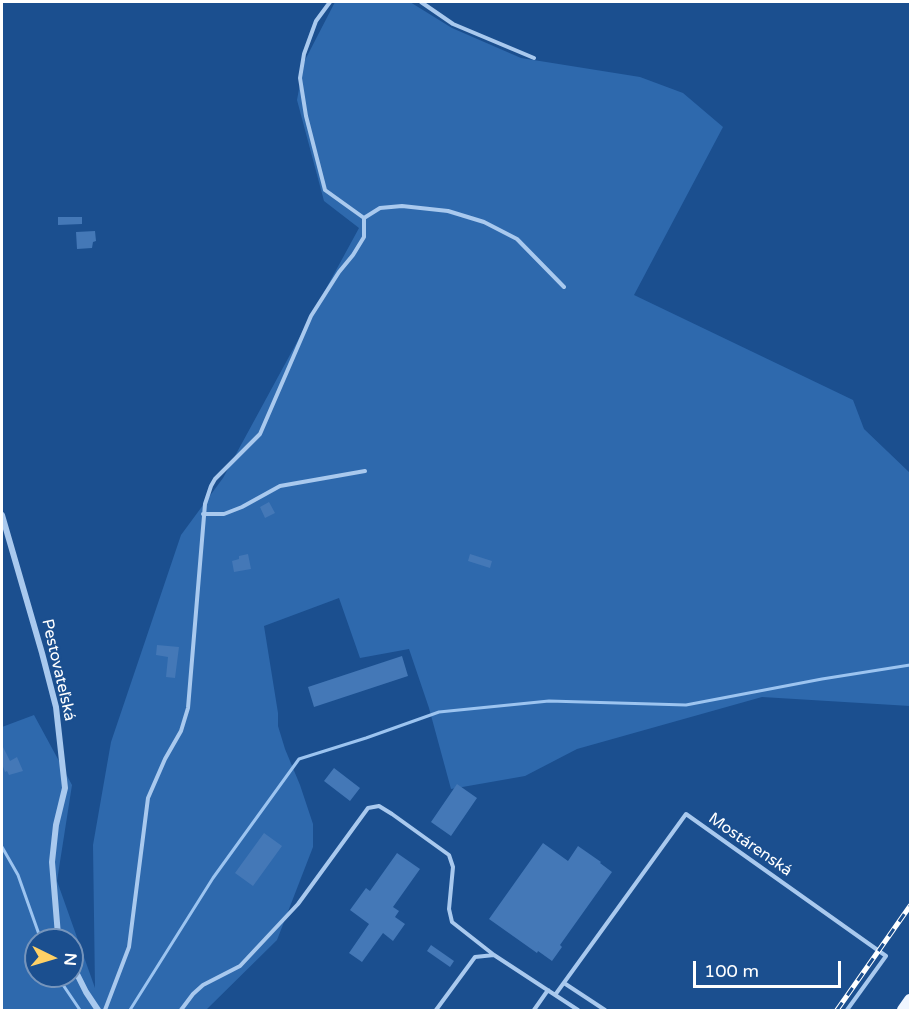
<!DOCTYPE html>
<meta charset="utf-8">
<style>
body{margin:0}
#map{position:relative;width:912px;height:1012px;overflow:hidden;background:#1b4f8f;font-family:"Varela Round",sans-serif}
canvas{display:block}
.frame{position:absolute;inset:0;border:3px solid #fff;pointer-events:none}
.north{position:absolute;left:24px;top:928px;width:60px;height:60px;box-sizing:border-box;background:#1b4f8f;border:2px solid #7695bc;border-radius:50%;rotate:95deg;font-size:16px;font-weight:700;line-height:24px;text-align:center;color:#fff}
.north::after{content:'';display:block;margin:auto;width:21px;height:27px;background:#ffd166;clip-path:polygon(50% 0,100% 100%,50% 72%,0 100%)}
.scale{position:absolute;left:693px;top:961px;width:148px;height:27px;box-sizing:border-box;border:3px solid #fff;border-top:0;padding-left:8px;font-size:18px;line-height:21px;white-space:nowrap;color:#fff;-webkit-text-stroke:4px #1b4f8f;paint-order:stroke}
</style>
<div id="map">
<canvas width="912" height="1012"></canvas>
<div class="frame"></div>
<div class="north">N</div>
<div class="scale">100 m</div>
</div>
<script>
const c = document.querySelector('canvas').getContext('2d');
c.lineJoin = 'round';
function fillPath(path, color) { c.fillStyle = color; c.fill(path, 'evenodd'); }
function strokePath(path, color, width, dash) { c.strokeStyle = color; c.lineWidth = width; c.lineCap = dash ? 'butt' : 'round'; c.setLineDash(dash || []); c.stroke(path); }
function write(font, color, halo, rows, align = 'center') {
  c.font = font + ' "Varela Round",sans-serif'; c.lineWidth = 4.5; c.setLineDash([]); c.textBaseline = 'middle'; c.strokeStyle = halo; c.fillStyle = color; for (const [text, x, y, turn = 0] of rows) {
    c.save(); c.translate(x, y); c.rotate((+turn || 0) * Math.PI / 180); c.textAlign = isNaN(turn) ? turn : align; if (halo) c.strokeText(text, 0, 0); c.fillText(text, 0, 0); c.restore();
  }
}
fillPath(new Path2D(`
 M335 2H410L452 28 521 58 640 77 683 93 723 127 634 295 853 400 864 429 910 473V706L762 697 577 749 525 776 451 789 429 708 409 649 360 658 339 598 264 626 278 713V726L285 749 300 785 313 824V847L277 940 206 1010H2V727L34 715 72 785 57 881 95 988 93 845 111 742 181 535 223 478 359 228 324 201 297 100 304 62ZM36 940H72V976H36Z`), '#2e69ad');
strokePath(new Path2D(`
 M2 847 18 875 41 940
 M57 976 80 1010
 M130 1010 213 878 299 759 366 738 439 712 549 701 686 705 822 679 910 665`), '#9cc4f0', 3);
fillPath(new Path2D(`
 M58 217H82V224L58 225Z
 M95 231 96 241 93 242 92 248 77 249 76 232Z
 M269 502 275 513 265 518 260 507Z
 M248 554 251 569 234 572 232 561 239 559V556Z
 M470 554 492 561 490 568 468 561Z
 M157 645 179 647 175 678 166 677 168 657 156 655Z
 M402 656 408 676 314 707 308 687Z
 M2 745 10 761 17 757 23 771 9 775 7 771 5 772 2 764Z
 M334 768 360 788 350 801 324 781Z
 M457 784 477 798 451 836 431 822Z
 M264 833 282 846 253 886 235 873Z
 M543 843 568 861 578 846 601 862 600 863 612 872 560 945 562 947 552 961 538 951 537 953 489 919Z
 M397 853 420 869 393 907 399 911 395 917 405 924 393 941 383 933 362 962 349 953 369 924 350 910 366 888 370 891Z
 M431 945 454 961 450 967 427 951Z`), '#4478b7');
strokePath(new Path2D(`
 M421 2 453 24 534 58
 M364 218 380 208 402 206 448 211 484 222 517 239 564 287
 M203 514H224L242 507 280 486 365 471
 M564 983 605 1010
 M555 995 686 814 886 956 847 1010
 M105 1010 129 947 148 798 165 759 181 731 188 708 205 504 211 486 215 479 260 434 311 316 339 272 353 255 364 237V218L325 190 306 116 300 78 304 54 316 21 330 2
 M181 1010 193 994 203 985 240 966 298 904 368 808 379 806 392 814 449 855 453 867 449 909 452 922 494 955
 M436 1010 475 957 494 955 578 1010
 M534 1010 548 990`), '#a9c9ee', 4);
strokePath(new Path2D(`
 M2 515 42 653 56 707 65 788 56 825 52 862 58 935 60 940
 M72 964 86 992 98 1010`), '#a9c9ee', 6);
strokePath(new Path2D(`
 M903 1010 910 1000`), '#f0f6ff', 12);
const rail = new Path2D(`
 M837 1010 910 906`);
strokePath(rail, '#fff', 5);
strokePath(rail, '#1b4f8f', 3, [9]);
write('16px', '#fff', '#1b4f8f', [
 ["Pestovateľská",58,670,77],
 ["Mostárenská",750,845,35]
]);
</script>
